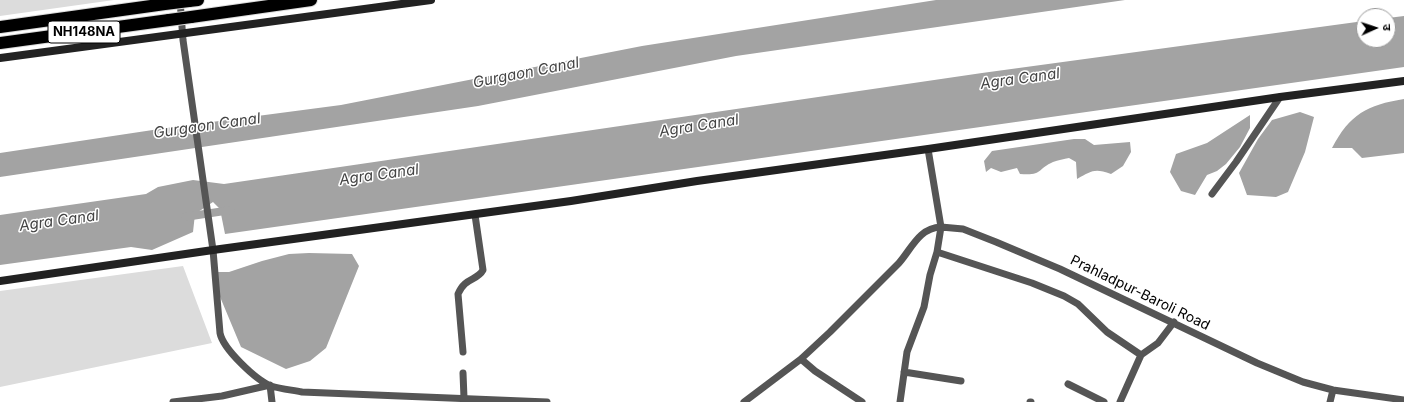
<!DOCTYPE html>
<meta charset="utf-8">
<style>
body{margin:0}
#map{position:relative;width:1404px;height:402px;overflow:hidden;background:#fff;font-family:Inter,"Noto Sans Devanagari",sans-serif}
canvas{display:block}
.north{position:absolute;left:1356px;top:8px;width:40px;height:40px;box-sizing:border-box;background:#fff;border:1px solid #999;border-radius:50%;rotate:87deg;font-size:11px;font-weight:700;line-height:16px;text-align:center;color:#000}
.north::after{content:'';display:block;margin:auto;width:14px;height:18px;background:#000;clip-path:polygon(50% 0,100% 100%,50% 72%,0 100%)}
</style>
<div id="map">
<canvas width="1404" height="402"></canvas>
<div class="north">उ</div>
</div>
<script>
const c = document.querySelector('canvas').getContext('2d');
c.lineJoin = 'round';
function fillPath(path, color) { c.fillStyle = color; c.fill(path, 'evenodd'); }
function strokePath(path, color, width, dash) { c.strokeStyle = color; c.lineWidth = width; c.lineCap = dash ? 'butt' : 'round'; c.setLineDash(dash || []); c.stroke(path); }
function write(font, color, halo, rows, align = 'center') {
  c.font = font + ' Inter,sans-serif'; c.lineWidth = 3; c.setLineDash([]); c.textBaseline = 'middle'; c.strokeStyle = halo; c.fillStyle = color; for (const [text, x, y, turn = 0] of rows) {
    c.save(); c.translate(x, y); c.rotate((+turn || 0) * Math.PI / 180); c.textAlign = isNaN(turn) ? turn : align; if (halo) c.strokeText(text, 0, 0); c.fillText(text, 0, 0); c.restore();
  }
}
fillPath(new Path2D(`
 M0 0H114L0 16Z
 M183 266 212 343 0 387V291Z`), '#dcdcdc');
fillPath(new Path2D(`
 M936 0H1125L736 56 478 106 0 177V153L166 128 341 105 642 46Z
 M1404 16V67L225 234 220 209 213 202 195 214 193 232 152 250 131 247 0 265V215L146 194 158 187 193 180 224 184 982 73 1364 21V40H1388V18Z
 M1404 99V153L1362 158 1352 148H1332C1350 114 1367 105 1404 99Z
 M1300 112 1314 117 1305 152 1288 192 1276 197 1247 195 1239 173 1258 139 1272 120Z
 M1250 115V128L1240 147 1226 164 1217 171 1207 175 1195 195 1181 191 1170 172 1176 154 1207 143Z
 M1074 139H1085L1094 145 1130 142 1131 152 1123 166 1111 174C1094 168 1092 171 1077 179L1076 162 1069 158C1064 159 1058 160 1053 162 1037 169 1043 176 1020 174L1017 168 1001 172 991 168 986 172 984 161 992 151Z
 M309 253 352 254 359 266 326 348 310 361 286 369 241 347 218 292 213 272H229L262 261 289 254Z`), '#a3a3a3');
strokePath(new Path2D(`
 M185 217 231 210`), '#a3a3a3', 8);
const highway = new Path2D(`
 M189 1 198 0
 M191 17 311 0
 M0 27 165 4
 M0 43 169 20`);
strokePath(highway, '#dbdbdb', 14);
strokePath(new Path2D(`
 M180 0 183 40 213 250 220 333C223 349 256 380 271 386 281 389 292 390 302 392L547 402
 M928 149 941 227 963 229 996 242 1060 269 1257 363 1303 382 1333 390 1404 400
 M1212 194 1236 162 1280 97
 M937 252 1032 283 1064 296 1078 304 1107 332 1141 355
 M463 352 458 294C465 277 477 281 483 270L475 215
 M801 359 815 371 862 402
 M904 372 961 381
 M463 373 464 398
 M1068 384 1104 402
 M173 402 222 396 270 385 272 402
 M744 402 801 359 830 332 899 263C912 248 919 228 941 227L937 252 930 275 924 307 907 352 900 402
 M1030 402H1031
 M1120 402 1141 355 1158 343 1174 322
 M1330 402 1333 390`), '#555', 7);
strokePath(new Path2D(`
 M0 58 431 0
 M0 281 213 250 571 201 697 181 928 149 1280 97 1404 81`), '#222', 8);
strokePath(highway, '#000', 12);
const highwayBridge = new Path2D(`
 M165 4 189 1
 M169 20 191 17`);
strokePath(highwayBridge, '#dbdbdb', 14, []);
strokePath(highwayBridge, '#000', 12);
for (const [x, y, w] of [
 [84,32,72]
]) { const box = new Path2D(); box.roundRect(x - w / 2, y - 11, w, 22, 3); c.fillStyle = '#fff'; c.fill(box); strokePath(box, '#000', 1); }
write('bold 13px', '#000', null, [
 ["NH148NA",84,32]
]);
write('14px', '#000', '#fff', [
 ["Prahladpur-Baroli Road",1140,293,26]
]);
write('italic 15px', '#444', '#fff', [
 ["Gurgaon Canal",526,73,-11],
 ["Agra Canal",1020,79,-8],
 ["Gurgaon Canal",207,126,-8],
 ["Agra Canal",699,126,-9],
 ["Agra Canal",379,175,-8],
 ["Agra Canal",59,221,-8]
]);
</script>
